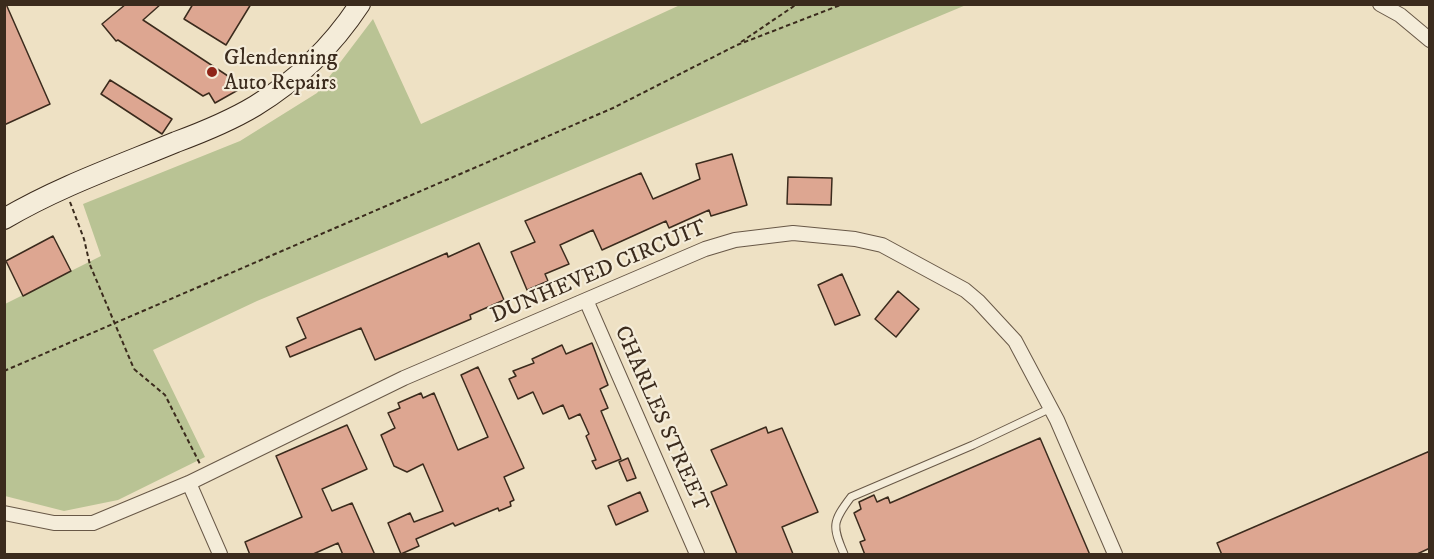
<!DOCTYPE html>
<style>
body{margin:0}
#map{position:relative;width:1434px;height:559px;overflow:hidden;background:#eee1c4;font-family:"IM FELL DW Pica",serif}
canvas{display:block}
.frame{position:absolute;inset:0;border:6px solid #3b2b1d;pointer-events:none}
</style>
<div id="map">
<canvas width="1434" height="559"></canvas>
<div class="frame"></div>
</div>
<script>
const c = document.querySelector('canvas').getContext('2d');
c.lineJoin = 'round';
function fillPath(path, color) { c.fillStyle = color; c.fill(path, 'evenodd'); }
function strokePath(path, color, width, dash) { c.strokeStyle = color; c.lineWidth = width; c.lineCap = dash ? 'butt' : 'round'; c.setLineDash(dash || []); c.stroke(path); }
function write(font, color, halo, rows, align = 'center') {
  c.font = font + ' "IM FELL DW Pica",serif'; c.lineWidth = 4.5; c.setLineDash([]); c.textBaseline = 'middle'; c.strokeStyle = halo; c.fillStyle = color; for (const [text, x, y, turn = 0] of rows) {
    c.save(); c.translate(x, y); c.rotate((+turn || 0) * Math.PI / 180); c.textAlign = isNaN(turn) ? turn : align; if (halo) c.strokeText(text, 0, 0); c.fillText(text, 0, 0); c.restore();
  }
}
fillPath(new Path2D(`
 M680 5H966L257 301 153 350 205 457 118 500 64 511 5 496V304L101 256 83 204 240 141 317 93 373 19 421 124Z`), '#b9c394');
const building = new Path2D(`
 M4 4H6L50 104 4 125Z
 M126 4H161L143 20 231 78 238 90 215 103 209 93 203 96 118 40 116 41 102 24Z
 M193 4H251L226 45 184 19Z
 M110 80 172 119 162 134 101 94Z
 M732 154 747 205 711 216 709 210 669 228 666 221 602 250 593 230 560 245 569 264 545 274 548 281 527 290 511 252 535 242 525 221 641 173 653 199 700 179 696 164Z
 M788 177 832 178 831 205 787 204Z
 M53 236 71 271 23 296 6 261Z
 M479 243 504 300 470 315 471 319 375 360 361 328 290 357 286 347 306 338 297 318 447 253 448 257Z
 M842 274 860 315 835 325 818 285Z
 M898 291 919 309 896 337 875 319Z
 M592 343 608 385 600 389 608 408 601 411 621 459 596 469 592 461 596 460 586 436 589 434 580 414 569 419 563 405 543 414 533 392 518 399 509 379 516 376 513 371 534 363 532 359 562 345 566 354Z
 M478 367 524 468 504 477 514 500 510 502 511 506 499 511 498 508 455 526 453 523 416 539 419 546 401 554 388 523 410 513 414 522 443 511 423 464 407 472 394 466 381 435 395 428 388 413 400 408 398 403 421 393 423 398 434 393 458 450 488 437 461 375Z
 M347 425 367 469 322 489 332 511 352 503 375 555H343L338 543 311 555H250L245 542 302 517 276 456Z
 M766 427 768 433 782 428 818 512 782 527 793 554H737L711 492 727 485 711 450Z
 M1040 438 1090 555H865L860 542 865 540 854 513 861 509 859 502 874 495 877 502 888 497 890 503Z
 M1430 451V548L1415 555H1222L1217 543Z
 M628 458 636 478 627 481 619 462Z
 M640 492 648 511 616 525 608 506Z`);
fillPath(building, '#dda691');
strokePath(building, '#3b2b1d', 1.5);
const lane = new Path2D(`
 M844 554C832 526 832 522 851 497L973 445 1051 408`);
const street = new Path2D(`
 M1380 4 1400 15 1430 40
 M586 300 697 554
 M189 483 220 554
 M4 513 54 523H93L189 483 404 378 705 249 735 240 793 233 855 239 882 245 965 290 978 301 1015 341 1057 420 1115 554`);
const secondary = new Path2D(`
 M4 219C58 187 118 166 176 142 203 132 230 121 255 106 296 81 333 45 360 4`);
strokePath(lane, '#685847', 9);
strokePath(street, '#685847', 16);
strokePath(secondary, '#3b2b1d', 22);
strokePath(new Path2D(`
 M741 42 797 4
 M70 202 84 239 90 265
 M134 369 165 395 200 464
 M4 371 613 108 737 45 843 4`), '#3b2b1d', 2, [4.5, 3]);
strokePath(lane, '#f4ecd9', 7);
strokePath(street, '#f4ecd9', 14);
strokePath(secondary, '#f4ecd9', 20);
strokePath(new Path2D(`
 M90 265 134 369`), '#3b2b1d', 2, [4.5, 3]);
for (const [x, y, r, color] of [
 [212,72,6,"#8f2418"]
]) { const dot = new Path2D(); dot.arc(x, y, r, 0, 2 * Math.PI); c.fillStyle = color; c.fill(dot); strokePath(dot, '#f4ecd9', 2); }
write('22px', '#3b2b1d', '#f4ecd9', [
 ["Glendenning",224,59],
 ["Auto Repairs",224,84]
], 'left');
write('22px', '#3b2b1d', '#f4ecd9', [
 ["DUNHEVED CIRCUIT",599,273,-23],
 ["CHARLES STREET",660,419,66]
]);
</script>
